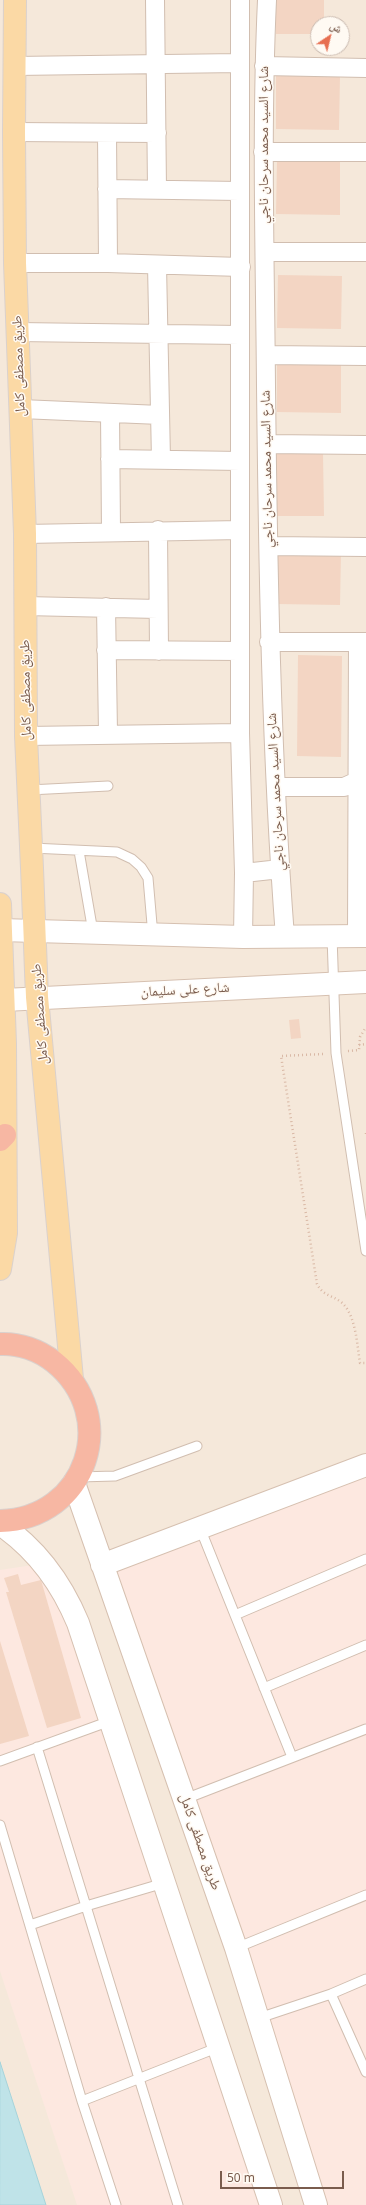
<!DOCTYPE html>
<meta charset="utf-8">
<style>
body{margin:0}
#map{position:relative;width:366px;height:2205px;overflow:hidden;background:#fdf6ec;font-family:"Noto Sans","Noto Naskh Arabic",sans-serif}
canvas{display:block}
.north{position:absolute;left:310px;top:16px;width:40px;height:40px;box-sizing:border-box;background:#fffaf3;border:1px solid #cabbb1;border-radius:50%;rotate:35deg;font-size:11px;font-weight:700;line-height:16px;text-align:center;color:#7a5c4d}
.north::after{content:'';display:block;margin:auto;width:14px;height:18px;background:#e76f51;clip-path:polygon(50% 0,100% 100%,50% 72%,0 100%)}
.scale{position:absolute;left:220px;top:2171px;width:124px;height:18px;box-sizing:border-box;border:2px solid #7a5c4d;border-top:0;padding-left:5px;font-size:12px;line-height:14px;white-space:nowrap;color:#7a5c4d;-webkit-text-stroke:3px #fffaf3;paint-order:stroke}
</style>
<div id="map">
<canvas width="366" height="2205"></canvas>
<div class="north">ش</div>
<div class="scale">50 m</div>
</div>
<script>
const c = document.querySelector('canvas').getContext('2d');
c.lineJoin = 'round';
function fillPath(path, color) { c.fillStyle = color; c.fill(path, 'evenodd'); }
function strokePath(path, color, width, dash) { c.strokeStyle = color; c.lineWidth = width; c.lineCap = dash ? 'butt' : 'round'; c.setLineDash(dash || []); c.stroke(path); }
function write(font, color, halo, rows, align = 'center') {
  c.font = font + ' "Noto Sans","Noto Naskh Arabic",sans-serif'; c.lineWidth = 3; c.setLineDash([]); c.textBaseline = 'middle'; c.strokeStyle = halo; c.fillStyle = color; for (const [text, x, y, turn = 0] of rows) {
    c.save(); c.translate(x, y); c.rotate((+turn || 0) * Math.PI / 180); c.textAlign = isNaN(turn) ? turn : align; if (halo) c.strokeText(text, 0, 0); c.fillText(text, 0, 0); c.restore();
  }
}
fillPath(new Path2D(`
 M0 0H366V2205H0ZM318 24H342V48H318Z`), '#f5e8da');
fillPath(new Path2D(`
 M366 1474V2205H318L116 1570Z
 M40 1564 67 1612 261 2205H77L0 1971V1570Z`), '#fde8e0');
const water = new Path2D(`
 M0 2062 46 2205H0Z`);
fillPath(water, '#bfe3e8');
strokePath(water, '#a5d3da', 1);
fillPath(new Path2D(`
 M276 0H324V24H318V34H276Z
 M276 76H340L339 130 276 129Z
 M277 160 340 161V215L276 214Z
 M278 275 342 276 341 329 277 328Z
 M277 359 341 360V413L277 412Z
 M275 453H323L324 516H275Z
 M277 551 341 552 340 605 277 604Z
 M298 655 342 656 341 757 297 756Z
 M299 1019 301 1038 291 1039 289 1020Z
 M18 1574 21 1585 41 1580 81 1718 47 1728 6 1592H9L4 1578Z
 M0 1641 29 1736 0 1744Z`), '#f3d5c3');
const lane = new Path2D(`
 M29 790 108 786
 M32 848 117 852 132 859 141 867 148 878 153 936
 M79 851 93 932
 M332 936 336 1053 366 1251
 M79 1477 115 1476 197 1446
 M200 1528 292 1757
 M235 1615 366 1559
 M264 1688 366 1645
 M37 1747 178 2205
 M0 1761 110 1721
 M185 1799 366 1729
 M0 1825 82 2101 116 2205
 M30 1925 86 1906 164 1883
 M236 1948 366 1895
 M331 1994 366 2072
 M259 2018 331 1994 366 1979
 M82 2101 219 2047`);
const street = new Path2D(`
 M155 0 157 189
 M240 0V733L244 873 243 937
 M267 0C261 129 265 257 266 386 268 570 271 754 285 937
 M15 66 239 63
 M264 66 366 68
 M14 132 157 133
 M107 133 108 263
 M263 152H366
 M107 189 239 191
 M265 252H366
 M15 263H108L241 267
 M157 265 161 460
 M18 332 240 335
 M266 355 366 356
 M21 409 160 415
 M110 413 111 531
 M267 444 366 445
 M110 459 240 461
 M158 530 159 651
 M25 534 240 530
 M269 546 366 547
 M25 606 158 609
 M106 607 108 733
 M269 642H366
 M106 650 240 651
 M26 736 240 733
 M276 787H344L366 777
 M244 873 280 869
 M357 935 358 642`);
const secondary = new Path2D(`
 M1 930 243 937 366 936
 M4 1000 366 982
 M74 1483 236 1948 316 2205
 M0 1524C37 1549 61 1582 78 1623L271 2205
 M102 1565 366 1465`);
const primary = new Path2D(`
 M15 0 14 132 15 263 25 534 26 736 32 868 37 997 72 1379
 M0 904 5 1044 6 1233 0 1269`);
const highway = new Path2D(`
 M0 1140 5 1135
 M0 1344C19 1343 39 1350 54 1362 121 1416 87 1519 0 1521`);
strokePath(lane, '#d1beb0', 11);
strokePath(street, '#d1beb0', 20);
strokePath(secondary, '#d6c0b0', 24);
strokePath(primary, '#dad1cd', 24);
strokePath(highway, '#dad1cd', 24);
strokePath(new Path2D(`
 M359 1045 366 1044
 M348 1051 359 1050 360 1037 366 1027
 M323 1054 281 1056 317 1284C323 1296 332 1295 341 1302 356 1314 357 1345 360 1363H366
 M366 1133V1134`), '#d9b8a5', 2.5, [1, 3]);
strokePath(lane, '#fff', 9);
strokePath(street, '#fff', 18);
strokePath(secondary, '#fff', 22);
strokePath(primary, '#fbd9a5', 22);
strokePath(highway, '#f7b7a3', 22);
write('14px', '#7a5c4d', '#fffaf3', [
 ["شارع السيد محمد سرحان ناجي",264,145,-90],
 ["طريق مصطفى كامل",19,366,-92],
 ["شارع السيد محمد سرحان ناجي",267,469,-91],
 ["طريق مصطفى كامل",26,690,-91],
 ["شارع السيد محمد سرحان ناجي",276,792,-93],
 ["شارع على سليمان",185,990,-3],
 ["طريق مصطفى كامل",40,1014,-94],
 ["طريق مصطفى كامل",200,1842,71]
]);
</script>
